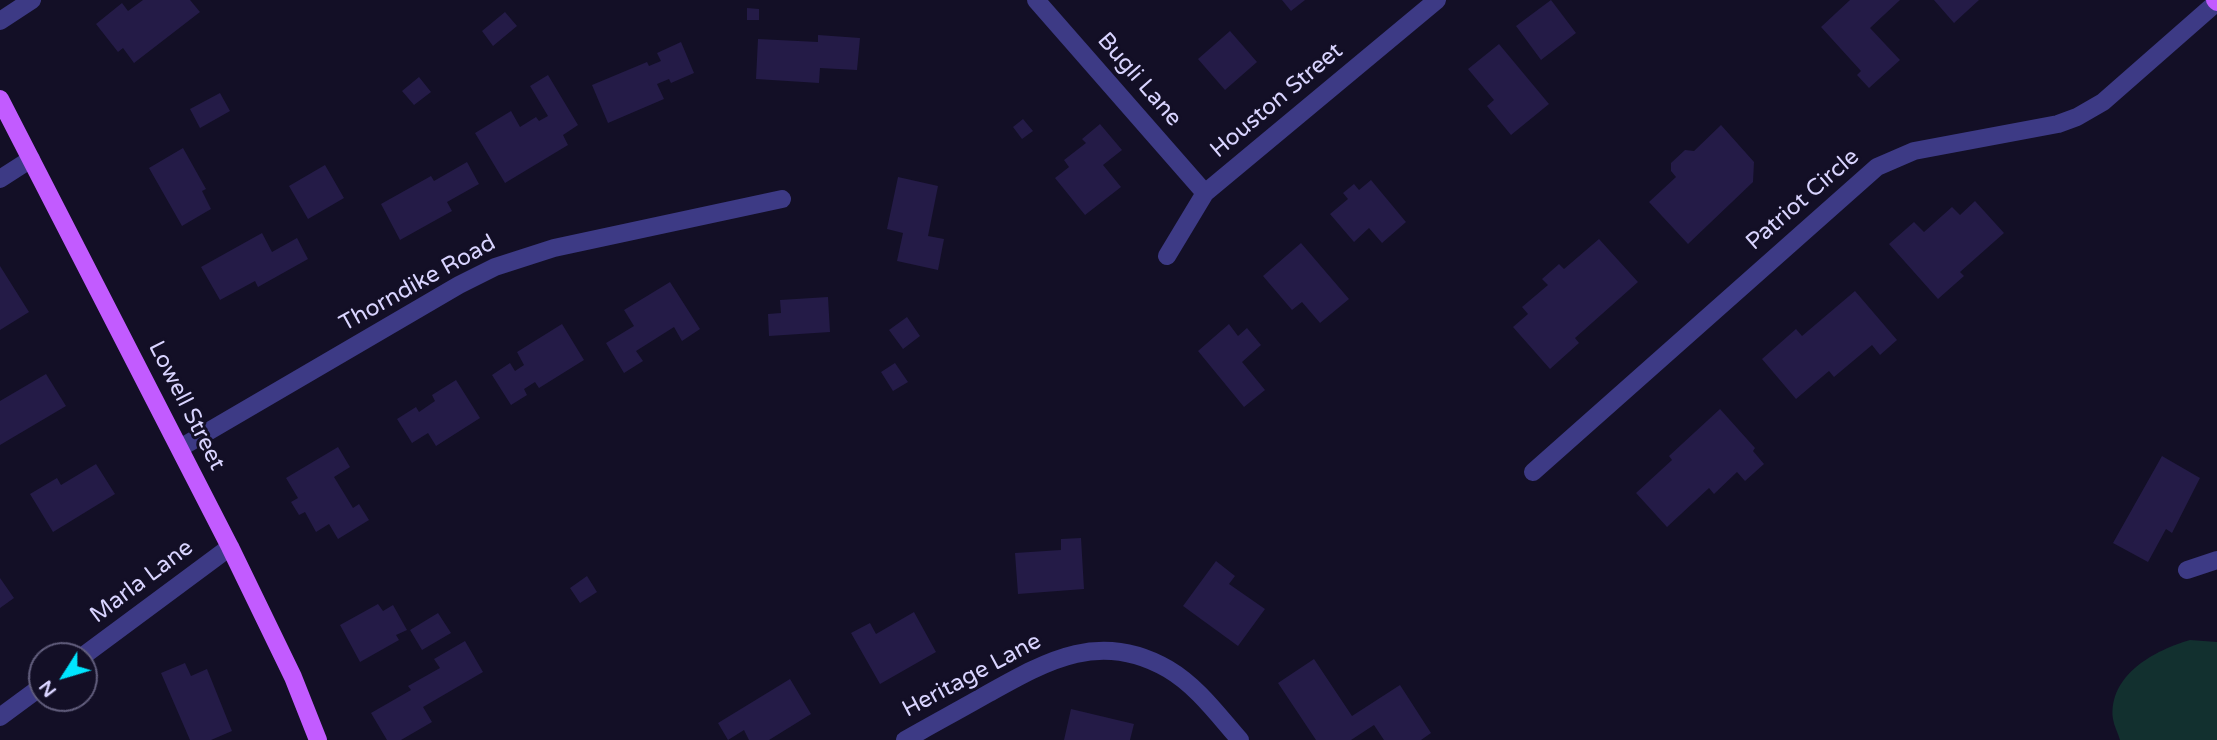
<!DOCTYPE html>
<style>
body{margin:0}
#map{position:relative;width:2217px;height:740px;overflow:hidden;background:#130f26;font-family:"Varela Round",sans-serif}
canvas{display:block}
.north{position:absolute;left:28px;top:642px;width:70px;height:70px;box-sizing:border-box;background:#130f26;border:2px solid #625e7d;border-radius:50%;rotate:233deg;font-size:19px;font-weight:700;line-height:28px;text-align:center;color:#d9d4ff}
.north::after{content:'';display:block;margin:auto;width:24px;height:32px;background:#00e5ff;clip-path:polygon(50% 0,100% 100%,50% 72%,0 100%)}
</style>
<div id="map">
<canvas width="2217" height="740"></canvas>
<div class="north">N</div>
</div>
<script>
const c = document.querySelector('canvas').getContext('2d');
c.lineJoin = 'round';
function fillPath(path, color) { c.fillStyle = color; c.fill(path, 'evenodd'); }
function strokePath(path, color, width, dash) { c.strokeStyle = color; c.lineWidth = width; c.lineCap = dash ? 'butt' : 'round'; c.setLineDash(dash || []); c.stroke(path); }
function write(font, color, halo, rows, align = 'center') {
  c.font = font + ' "Varela Round",sans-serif'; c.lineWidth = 6; c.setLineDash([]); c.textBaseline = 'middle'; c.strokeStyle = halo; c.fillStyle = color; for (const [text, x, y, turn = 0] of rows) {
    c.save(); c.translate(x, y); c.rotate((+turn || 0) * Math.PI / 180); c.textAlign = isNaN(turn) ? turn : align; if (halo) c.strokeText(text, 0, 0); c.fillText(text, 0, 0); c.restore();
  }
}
fillPath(new Path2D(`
 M2190 640 2217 642V740H2120C2118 733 2114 726 2113 719 2108 675 2155 650 2190 640Z`), '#12302f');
fillPath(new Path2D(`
 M143 0H190L200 12 134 63 123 48 118 52 96 24 122 3 128 11Z
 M1282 0H1305L1291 11Z
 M1551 0 1576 33 1541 60 1516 26Z
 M1850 0H1900L1870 28 1900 60 1869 88 1857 75 1861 71 1821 27Z
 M1934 0H1979L1954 23Z
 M747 8 759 9V20H747Z
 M505 12 517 26 493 46 482 31Z
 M1230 31 1257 62 1225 90 1198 59Z
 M818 35 860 38 857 70 820 68 819 83 756 79 758 39 818 42Z
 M681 42 694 73 671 83 669 79 657 84 664 99 608 123 592 85 647 62 649 66 661 61 657 53Z
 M1499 44 1549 104 1511 135 1487 106 1494 100 1468 69Z
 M548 75 578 125 563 135 568 145 505 183 475 133 511 111 520 127 536 117 539 121 548 116 530 86Z
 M419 77 431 92 414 105 402 91Z
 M220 93 230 111 200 128 190 109Z
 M1023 119 1033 131 1022 139 1013 127Z
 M1100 124 1122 150 1103 165 1121 187 1085 215 1055 178 1069 167 1064 160 1086 143 1082 139Z
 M1721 125 1754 162 1753 182 1688 244 1649 202 1676 177 1671 171V163L1685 150 1694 151Z
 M183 148 206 189 202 191 211 209 182 226 149 168Z
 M467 162 479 184 447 202 452 211 400 240 381 204 431 176 434 181Z
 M325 165 344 198 308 219 289 186Z
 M898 177 938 186 928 236 944 239 938 270 897 261 903 233 887 229Z
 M1371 180 1406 222 1382 243 1369 228 1354 242 1330 214 1348 199 1343 193 1354 184 1359 190Z
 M1975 201 2004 233 1960 272 1964 276 1938 299 1889 244 1914 222 1924 232 1952 207 1960 215Z
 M262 233 272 252 297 238 308 259 258 287 255 281 220 300 201 267Z
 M1599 239 1638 282 1575 338 1579 343 1550 369 1513 327 1528 314 1522 307 1548 285 1542 279 1559 264 1564 269Z
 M1301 243 1349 299 1320 323 1302 302 1292 310 1263 276Z
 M0 266 29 312 0 330Z
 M670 282 700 329 682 341 674 327 636 351 643 361 624 373 606 343 634 326 624 310Z
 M1855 291 1897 340 1880 355 1872 345 1834 377 1829 371 1796 399 1762 359 1796 329 1802 336Z
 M828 297 830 332 769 336 768 314 781 313 780 300Z
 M907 317 920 336 903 349 889 330Z
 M562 324 584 360 539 388 535 382 524 389 527 395 511 405 492 375 510 363 515 371 524 365 517 352Z
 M1229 324 1238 336 1247 328 1261 345 1242 362 1265 390 1244 407 1198 351Z
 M895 363 908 382 893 391 881 372Z
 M46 374 66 406 0 445V401Z
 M456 380 480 418 436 446 428 433 412 443 397 419 416 407 419 412 435 401 432 395Z
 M1720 409 1755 448 1753 451 1764 464 1745 481 1737 472 1714 494 1709 488 1667 527 1636 493 1672 460 1669 456Z
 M338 447 350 467 334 477 353 508 359 504 369 520 338 539 329 524 316 532 305 512 299 515 291 502 298 498 286 478Z
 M2162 456 2200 478 2172 533 2166 529 2148 562 2113 543Z
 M96 464 115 494 53 532 30 494 57 478 61 485Z
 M1081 538 1084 589 1018 594 1015 553 1061 550V539Z
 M1216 561 1235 576 1229 584 1265 609 1238 646 1183 606Z
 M587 576 597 592 580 603 570 588Z
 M0 578 14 598 0 608Z
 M378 604 383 611 393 605 407 630 396 635 399 640 360 662 340 625Z
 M914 612 936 652 880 684 851 633 870 623 876 634Z
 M438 613 451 633 422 650 410 630Z
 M465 641 483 672 423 707 432 722 401 740H387L371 713 411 690 408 686 440 668 434 659Z
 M1314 659 1352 716 1400 685 1431 733 1421 740H1384L1374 725 1351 740H1316L1278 683Z
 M185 663 191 676 207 669 232 731 211 740H190L161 673Z
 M790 679 811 714 769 740H749L744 730 728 740 718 723Z
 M1071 709 1134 724 1130 740H1064Z`), '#241b47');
strokePath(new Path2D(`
 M1036 0 1205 193
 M0 21 32 0
 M0 179 31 159
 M1167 256 1205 193 1437 0
 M180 448 459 285 495 267 554 248 782 199
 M1533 472 1877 167 1914 151 2058 124 2077 117 2103 102 2217 2
 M2187 570 2217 560
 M83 656 230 547
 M0 717 42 686
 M905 740C933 724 961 709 989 693 1048 660 1101 630 1168 669 1197 686 1218 715 1240 740`), '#3d3a85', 18);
strokePath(new Path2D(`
 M2215 0 2217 2
 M0 99 230 547 293 677 318 740`), '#c25bff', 18);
write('23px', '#d9d4ff', '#130f26', [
 ["Bugli Lane",1139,80,49],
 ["Houston Street",1277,101,-40],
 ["Patriot Circle",1803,200,-41],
 ["Thorndike Road",418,284,-29],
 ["Lowell Street",186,406,63],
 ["Marla Lane",142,582,-37],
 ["Heritage Lane",972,676,-28]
]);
</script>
